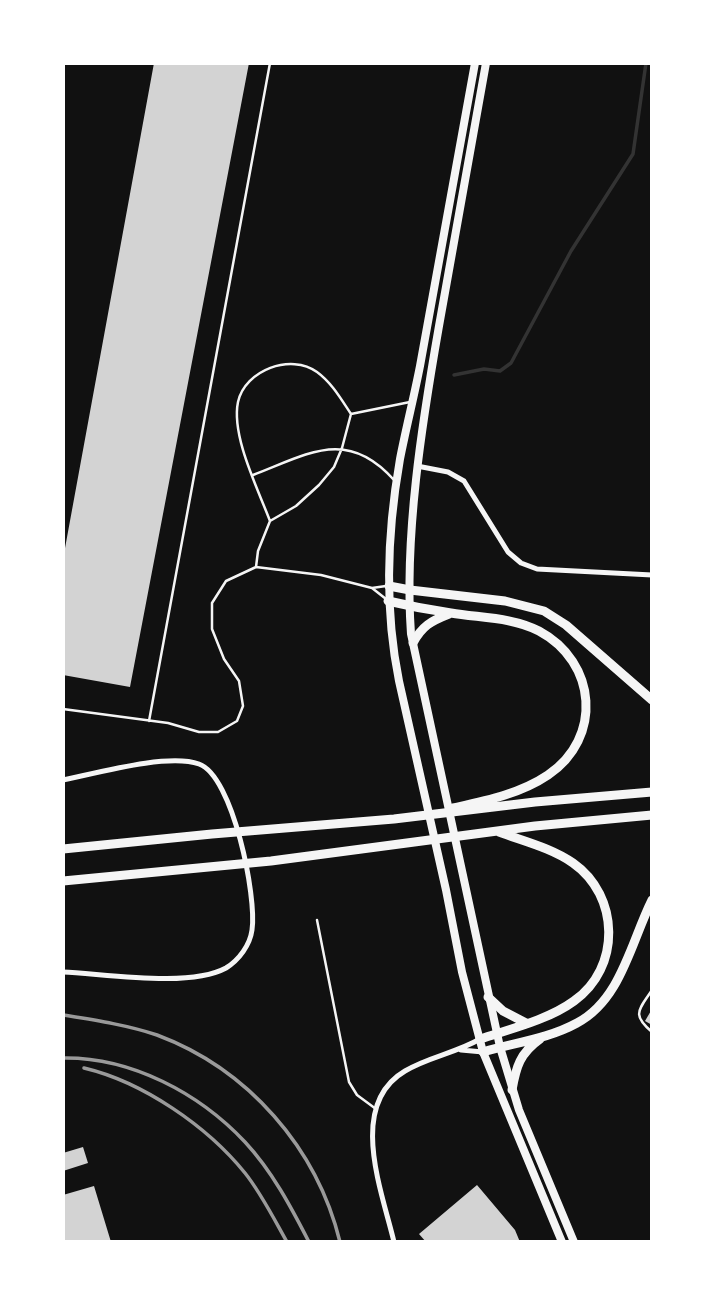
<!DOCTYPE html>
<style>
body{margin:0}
#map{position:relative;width:715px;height:1305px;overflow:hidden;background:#111;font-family:"Source Sans 3",sans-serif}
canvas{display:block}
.frame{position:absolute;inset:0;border:65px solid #fff;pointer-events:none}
</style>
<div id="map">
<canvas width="715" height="1305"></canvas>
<div class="frame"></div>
</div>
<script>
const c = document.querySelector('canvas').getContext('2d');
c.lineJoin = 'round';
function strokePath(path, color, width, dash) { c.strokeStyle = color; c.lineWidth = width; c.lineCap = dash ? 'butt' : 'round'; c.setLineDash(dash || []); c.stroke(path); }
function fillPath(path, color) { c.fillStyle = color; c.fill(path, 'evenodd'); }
strokePath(new Path2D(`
 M454 375 484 369 500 371 511 363 571 251 633 154 646 63`), '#333', 3.5);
fillPath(new Path2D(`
 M154 63H249L130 687 63 675V559Z
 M652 1009V1025L645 1021Z
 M83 1147 88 1163 63 1171V1153Z
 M477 1185 515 1230 520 1242H426L419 1234Z
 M94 1186 111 1242H63V1195Z`), '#d3d3d3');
strokePath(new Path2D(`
 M253 475C308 454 347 427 394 480
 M270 521C258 489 231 436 238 402 245 370 291 353 317 372 332 383 341 399 351 414
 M256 567 258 551 270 521 296 506 319 485 334 467 342 448 351 414 410 402
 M372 588 386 599
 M63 709 168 723 199 732H218L237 721 243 706 239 681 224 659 212 629V603L226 581 256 567 321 575 372 588 386 586
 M149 721 270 63
 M317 920 349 1082 357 1095 376 1109
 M652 990C639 1010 631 1014 652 1032`), '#f5f5f5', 2.5);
strokePath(new Path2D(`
 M417 466 448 472 464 481 508 552 521 563 537 569 652 575
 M63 780C97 773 168 753 199 764 233 776 257 897 252 930 250 945 239 960 226 968 189 988 106 974 63 972
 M461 1050 483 1052
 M394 1242C382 1191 347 1105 405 1071 428 1057 456 1053 480 1039`), '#f5f5f5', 5);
strokePath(new Path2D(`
 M475 63C456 164 438 265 420 366 414 397 406 428 400 459 387 533 384 607 399 681L446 890 462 972 483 1052 562 1242
 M486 63C471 151 454 238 439 326 422 423 404 536 411 634L500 1047 519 1110 574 1242`), '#f5f5f5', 8);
strokePath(new Path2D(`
 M389 586 410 590 505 601 544 611 566 625 652 700
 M388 601C409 606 430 610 451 613 480 618 512 617 539 631 597 662 603 738 548 775 520 794 485 801 453 808
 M413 643C422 626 431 621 449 614
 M63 849 212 834 394 819 535 802 652 792
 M63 881 271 861 535 826 652 815
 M488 997 503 1011 526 1023
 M480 1039C510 1029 548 1020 574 1001 621 968 620 896 573 863 552 848 523 841 499 832
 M483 1052C513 1043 548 1039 577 1023 621 1000 631 942 652 900
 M512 1090C516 1067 520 1053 540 1039`), '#f5f5f5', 9);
strokePath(new Path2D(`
 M63 1015C94 1020 127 1025 157 1035 248 1069 317 1148 340 1242
 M63 1058C131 1057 199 1093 245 1142 272 1171 291 1207 309 1242
 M84 1068C143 1082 207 1126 245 1173 261 1193 274 1219 287 1242`), '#9a9a9a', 3.5);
</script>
